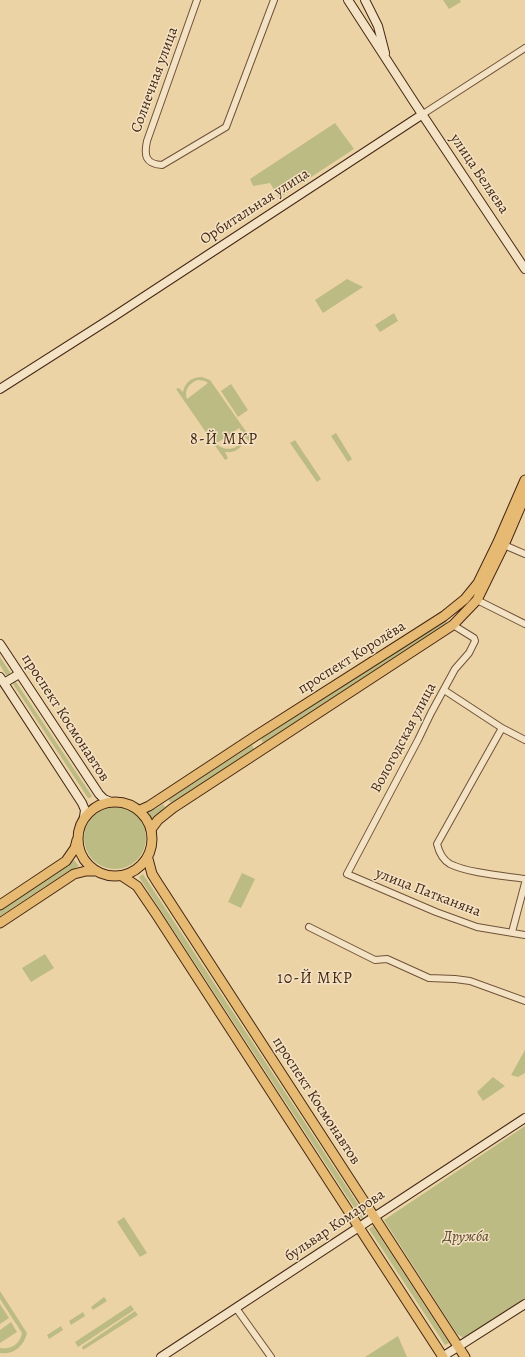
<!DOCTYPE html>
<meta charset="utf-8">
<style>
body{margin:0}
canvas{display:block;background:#ecd3a5}
</style>
<canvas width="525" height="1357"></canvas>
<script>
const c = document.querySelector('canvas').getContext('2d');
c.lineJoin = 'round';
function fillPath(path, color) { c.fillStyle = color; c.fill(path, 'evenodd'); }
function strokePath(path, color, width, dash) { c.strokeStyle = color; c.lineWidth = width; c.lineCap = dash ? 'butt' : 'round'; c.setLineDash(dash || []); c.stroke(path); }
function write(font, color, halo, rows, align = 'center') {
  c.font = font + ' Alegreya,serif'; c.lineWidth = 3; c.setLineDash([]); c.textBaseline = 'middle'; c.strokeStyle = halo; c.fillStyle = color; for (const [text, x, y, turn = 0] of rows) {
    c.save(); c.translate(x, y); c.rotate((+turn || 0) * Math.PI / 180); c.textAlign = isNaN(turn) ? turn : align; if (halo) c.strokeText(text, 0, 0); c.fillText(text, 0, 0); c.restore();
  }
}
fillPath(new Path2D(`
 M443 0H460L461 2 449 9Z
 M335 123 354 149 279 198 270 183 253 186 250 179Z
 M347 279 363 287 323 313 315 300Z
 M394 313 398 321 380 332 375 325Z
 M202 377 210 380 252 440 250 442 245 437C243 448 236 453 225 452L228 458 225 460 176 389 179 388 183 392C185 382 192 377 202 377ZM198 380 205 381 208 383 187 399C184 390 189 383 198 380ZM239 428C250 441 233 455 219 446L217 443Z
 M231 384 248 410 238 417 221 391Z
 M336 433 352 459 348 462 331 436Z
 M295 440 321 479 317 482 290 443Z
 M445 620 448 624 263 743 261 739Z
 M0 657 10 672 9 675H6L0 665Z
 M14 681 16 682 92 796 90 798H88L13 684Z
 M252 745 254 749 172 803 169 801V799Z
 M163 804 165 807 153 820 147 811 157 808Z
 M84 838a31 31 0 1 1 62 0a31 31 0 1 1-62 0Z
 M74 860 79 866 67 872 0 916V910L64 868Z
 M242 873 255 879 241 908 228 902Z
 M143 874 367 1218 363 1221 139 877Z
 M45 954 54 968 31 982 22 968Z
 M525 1050V1073L518 1077 511 1075Z
 M493 1077 505 1086 483 1101 477 1092Z
 M525 1126V1299L464 1338 457 1334 384 1220Z
 M124 1217 147 1253 140 1257 117 1222Z
 M373 1226 449 1343 445 1345 369 1229Z
 M0 1291 27 1333C24 1346 14 1355 0 1353V1348C11 1350 20 1344 22 1333L0 1299Z
 M104 1297 107 1301 93 1310 91 1307Z
 M0 1304 9 1318 0 1324Z
 M131 1305 134 1310 78 1347 75 1342Z
 M135 1311 138 1315 83 1350 82 1347Z
 M83 1312 85 1316 71 1325 69 1321Z
 M11 1322 17 1332 0 1343V1330Z
 M61 1326 63 1330 49 1339 47 1335Z
 M398 1336 407 1357H365Z`), '#bcbb83');
const street = new Path2D(`
 M197 0 147 141C144 155 145 164 162 165L226 127 274 0
 M423 114 525 48
 M504 545 525 554
 M477 600 525 624
 M453 625 474 638 475 641 469 653 455 669 431 713 418 740 347 874 436 912 477 927 525 935
 M444 690 502 728 525 740
 M502 728 437 844C439 852 443 860 450 864 468 873 505 876 525 879
 M309 927 375 960 387 959 429 978 455 979 470 981 525 1001
 M512 932 525 883
 M236 1308 271 1357`);
const secondary = new Path2D(`
 M348 0 414 102 525 269
 M365 0 378 26 385 53
 M0 389 113 317 423 114
 M0 644 99 794 104 799 111 802
 M0 677 82 803 85 810 84 817
 M4 683 19 674
 M161 1357 525 1118
 M442 1357 525 1304`);
const primary = new Path2D(`
 M78 839a37 37 0 1 1 74 0a37 37 0 1 1-74 0Z
 M140 810 149 806 257 735 419 632 444 616 465 599 478 583 498 542 525 480
 M152 828 158 820 173 808 453 625 477 600 504 545 525 496
 M148 859 152 874 157 882 465 1357
 M122 876 137 886 156 914 443 1357
 M0 905 66 861 75 848 77 840
 M0 923 74 874 86 871H96`);
strokePath(street, '#6f5239', 8);
strokePath(secondary, '#452715', 10);
strokePath(primary, '#452715', 11);
strokePath(street, '#f3e2c4', 6);
strokePath(secondary, '#f3e2c4', 8);
strokePath(primary, '#e6ba72', 9);
write('15px', '#452715', '#f3e2c4', [
 ["Солнечная улица",155,80,-70],
 ["улица Беляева",479,174,56],
 ["Орбитальная улица",255,207,-33],
 ["проспект Королёва",352,658,-32],
 ["проспект Космонавтов",65,718,57],
 ["Вологодская улица",404,738,-62],
 ["улица Патканяна",428,893,21],
 ["проспект Космонавтов",316,1101,57],
 ["бульвар Комарова",335,1226,-34]
]);
write('italic 15px', '#5d452b', '#f3e2c4', [
 ["Дружба",466,1237]
]);
c.letterSpacing = '1px';
write('16px', '#452715', '#f3e2c4', [
 ["8-Й МКР",224,440],
 ["10-Й МКР",315,979]
]);
c.letterSpacing = '0px';
</script>
